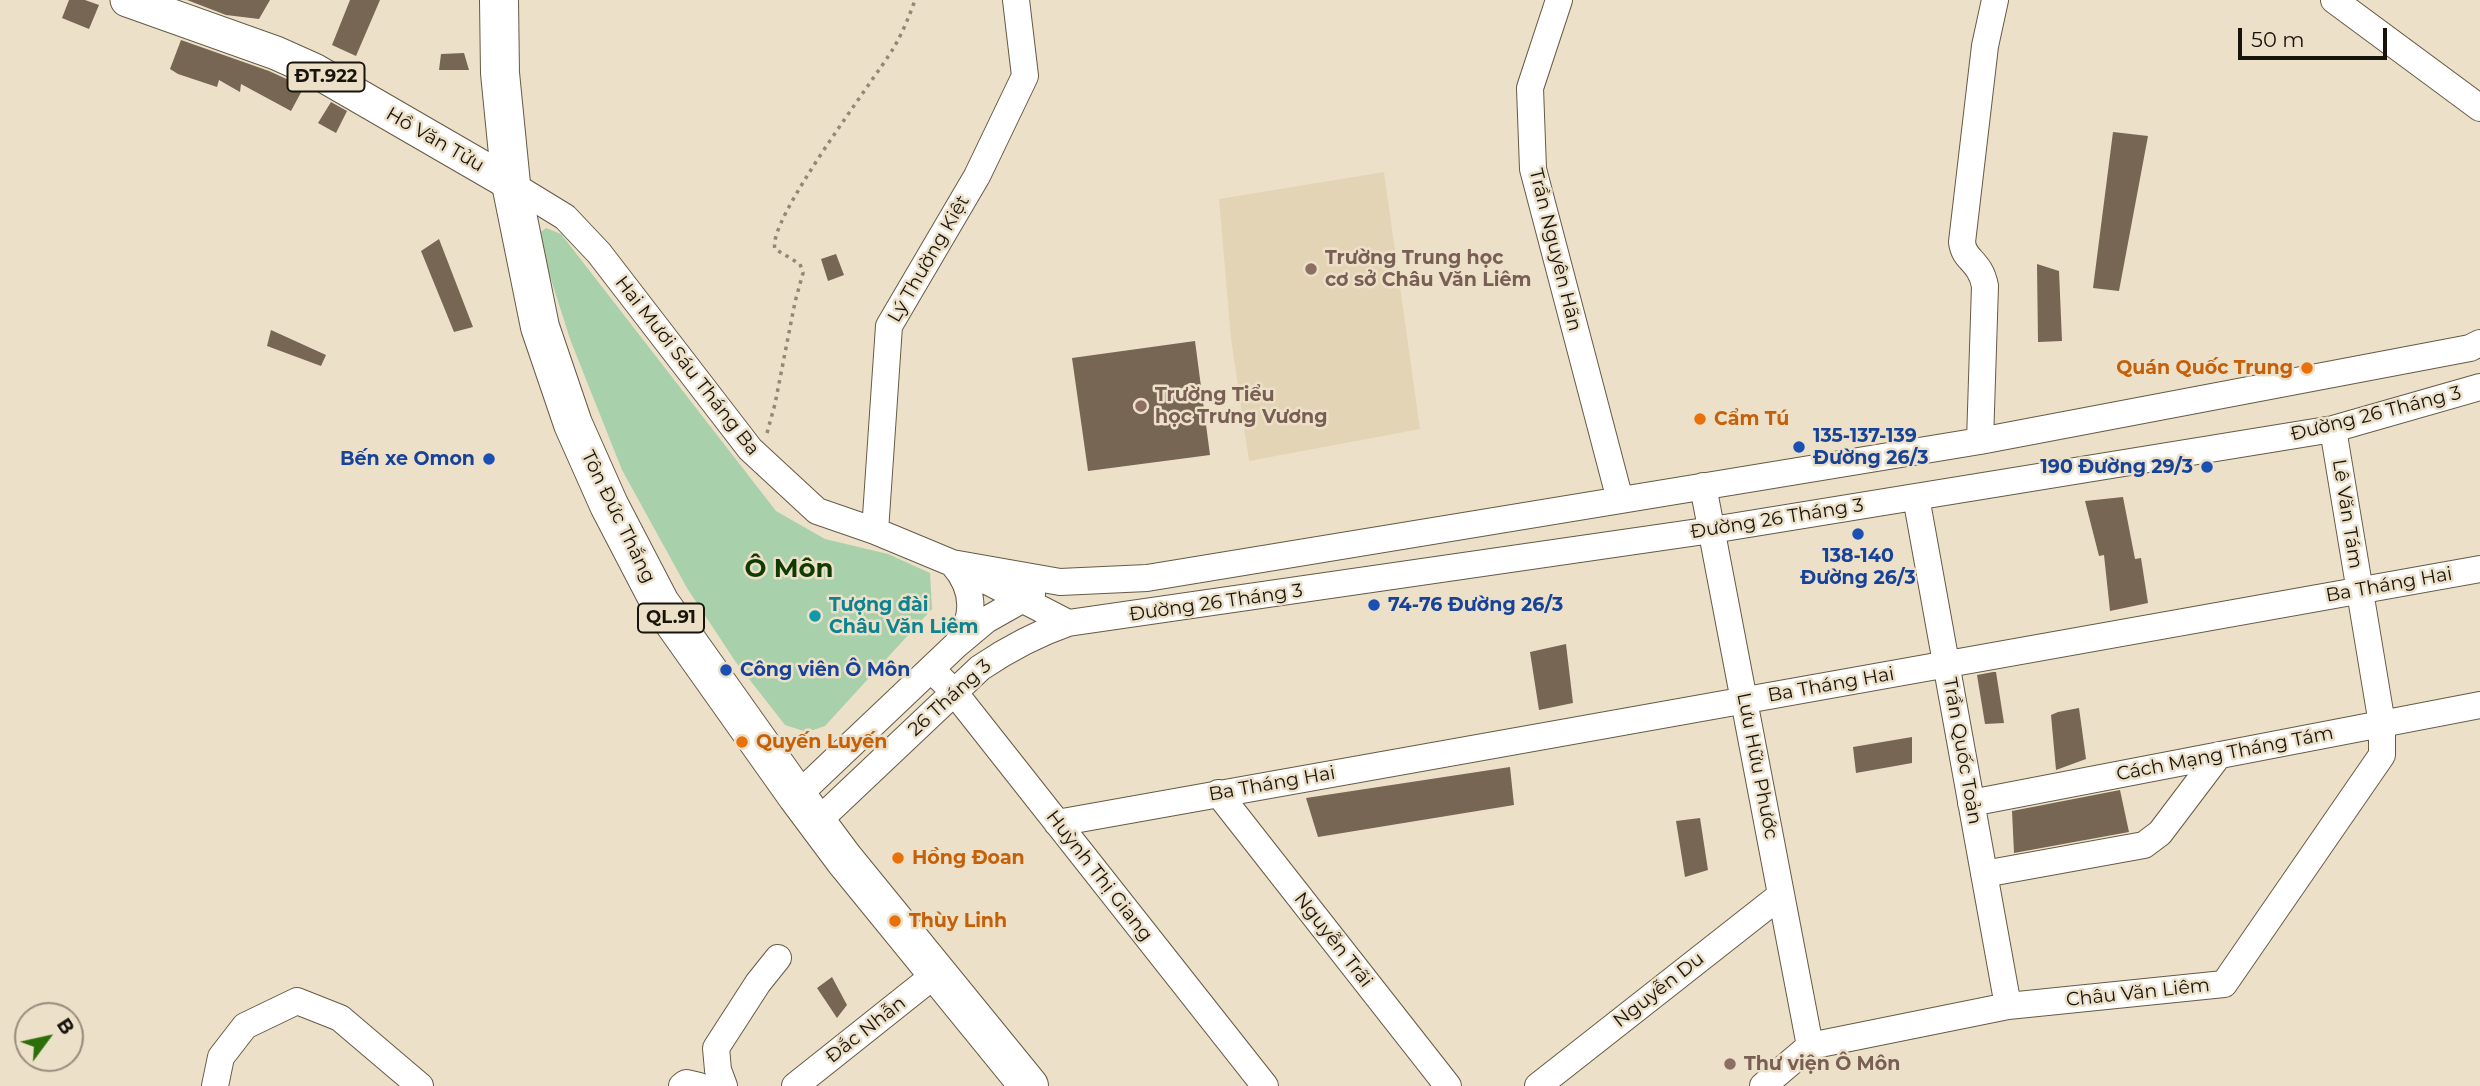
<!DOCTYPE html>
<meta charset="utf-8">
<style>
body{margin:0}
#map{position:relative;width:2480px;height:1086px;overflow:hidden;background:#ede0c8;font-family:Montserrat,sans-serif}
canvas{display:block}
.north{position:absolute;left:14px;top:1002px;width:70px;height:70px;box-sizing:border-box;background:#ede0c8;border:2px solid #988e7c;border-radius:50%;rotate:57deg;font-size:19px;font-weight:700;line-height:28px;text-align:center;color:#18140b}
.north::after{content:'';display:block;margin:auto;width:24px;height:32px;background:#2c6f0a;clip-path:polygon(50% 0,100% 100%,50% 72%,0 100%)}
.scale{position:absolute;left:2238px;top:28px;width:149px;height:32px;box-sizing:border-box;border:4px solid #18140b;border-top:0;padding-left:9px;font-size:21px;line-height:24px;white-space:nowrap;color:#18140b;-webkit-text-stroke:5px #ede0c8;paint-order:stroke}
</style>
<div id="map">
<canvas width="2480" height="1086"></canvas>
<div class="north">B</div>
<div class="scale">50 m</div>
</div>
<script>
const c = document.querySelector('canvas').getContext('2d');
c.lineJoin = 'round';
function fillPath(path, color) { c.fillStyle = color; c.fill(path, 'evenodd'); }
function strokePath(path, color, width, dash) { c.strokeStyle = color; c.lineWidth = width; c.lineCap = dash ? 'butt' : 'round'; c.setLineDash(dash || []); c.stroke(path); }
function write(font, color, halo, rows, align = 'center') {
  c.font = font + ' Montserrat,sans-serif'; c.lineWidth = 5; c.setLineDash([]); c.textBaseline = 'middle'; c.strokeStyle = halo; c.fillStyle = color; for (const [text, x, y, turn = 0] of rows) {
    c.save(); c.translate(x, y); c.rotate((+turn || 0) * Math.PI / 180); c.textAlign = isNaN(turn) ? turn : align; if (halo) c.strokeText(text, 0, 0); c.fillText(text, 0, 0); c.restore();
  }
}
fillPath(new Path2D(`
 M1384 172 1420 429 1249 461 1231 339 1219 199Z`), '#e4d4b6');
fillPath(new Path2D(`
 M546 228 561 234 776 511 825 539 888 554 930 573 932 609 825 726 807 732 785 725 735 661 687 588 622 470 570 339 537 235Z`), '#a7d0ab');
fillPath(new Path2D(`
 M69 0H85L99 5 89 29 62 18Z
 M187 0H270L259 19 226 15Z
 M350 0H380L356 56 332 45Z
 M181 40 269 71 304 87 291 111 241 84 240 92 219 80 217 87 178 74 170 69Z
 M464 53 469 70H439L441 54Z
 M331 102 347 111 336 133 318 123Z
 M2113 132 2148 136 2119 291 2093 288Z
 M439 239 473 327 454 332 421 251Z
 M836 254 844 275 828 281 821 259Z
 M2037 264 2059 271 2062 341 2038 342Z
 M271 330 326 355 321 366 267 346Z
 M1195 341 1210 455 1088 471 1072 358Z
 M2123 497 2135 559 2141 558 2148 603 2110 611 2104 555 2099 556 2085 501Z
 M1566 644 1573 703 1539 710 1530 652Z
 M1993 672H1996L2004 723 1985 724 1977 675Z
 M2079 708 2086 759 2056 770 2051 715 2058 712Z
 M1912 737V763L1856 773 1853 747Z
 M1510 767 1514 805 1318 837 1306 798Z
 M2120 790 2129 832 2014 853 2012 811Z
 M1700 818 1708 870 1685 877 1676 821Z
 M832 977 847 1005 837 1018 817 988Z`), '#766653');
const minor = new Path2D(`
 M1559 0 1530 88 1533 169 1620 500
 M2334 0 2480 108
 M511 184 565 217 599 253 750 449 817 511 875 531 952 563 1068 623
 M1980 441 1985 286C1980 260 1964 261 1962 242L1985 46 1995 0
 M1703 486 1810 1046
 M1916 497 2008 1006
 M875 531 889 326 977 176 1025 76 1016 0
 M952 563 1060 582 1147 578 1980 441 2470 348 2480 343
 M953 564C974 588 976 614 959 640
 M931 669 954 692 1265 1086
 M1218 793 1448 1086
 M797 796 955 646 986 620 1032 594
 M1971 803 2480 705
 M816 823 980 668C1008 649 1036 634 1068 623L1712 530 2333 429 2480 387
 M1057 823 2480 569
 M1984 874 2144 845 2160 833 2219 755
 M215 1086 221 1057 245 1026 297 1001 340 1018 420 1086
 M682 1086 686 1083 699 1086
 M724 1086 718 1070 716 1048 758 983 778 958
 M795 1086 937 973
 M1538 1086 1781 895
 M1763 1086 1810 1046 2008 1006 2224 984 2382 755V724L2333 429`);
const major = new Path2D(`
 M127 0 276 53 314 70 511 184`);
const highway = new Path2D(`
 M499 0 500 73 511 184 540 327 573 424 609 505 660 603 797 796 844 859 1029 1086`);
strokePath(minor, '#665a46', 28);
strokePath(major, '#665a46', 35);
strokePath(highway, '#665a46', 40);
strokePath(new Path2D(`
 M767 433 775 404 795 302 803 273 800 264 775 249C766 222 874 80 893 49 902 34 909 17 915 0`), '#918876', 3.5, [3.5, 5]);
strokePath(minor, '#fff', 26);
strokePath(major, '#fff', 33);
strokePath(highway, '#fff', 38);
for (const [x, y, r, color] of [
 [1311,269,7,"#8d6e63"],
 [2307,368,7,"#e8710a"],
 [1141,406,7,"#8d6e63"],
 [1700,419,7,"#e8710a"],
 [1799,447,7,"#1a4fb4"],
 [489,459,7,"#1a4fb4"],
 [2207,467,7,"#1a4fb4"],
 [1858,534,7,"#1a4fb4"],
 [1374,605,7,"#1a4fb4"],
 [815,616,7,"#0f9aa8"],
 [726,670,7,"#1a4fb4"],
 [742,742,7,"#e8710a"],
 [898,858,7,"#e8710a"],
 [895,921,7,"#e8710a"],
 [1730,1064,7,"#8d6e63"]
]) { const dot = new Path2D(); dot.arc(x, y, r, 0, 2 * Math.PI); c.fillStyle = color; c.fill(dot); strokePath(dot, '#ede0c8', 2.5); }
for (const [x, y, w] of [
 [326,77,77],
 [671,618,66]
]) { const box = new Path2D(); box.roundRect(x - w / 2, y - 14.5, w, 29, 5); c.fillStyle = '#ede0c8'; c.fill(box); strokePath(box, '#18140b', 2); }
write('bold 18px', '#18140b', null, [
 ["ĐT.922",326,77],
 ["QL.91",671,618]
]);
write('19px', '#18140b', '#ede0c8', [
 ["Hồ Văn Tửu",435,140,30],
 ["Trần Nguyên Hãn",1555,250,76],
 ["Lý Thường Kiệt",929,259,-60],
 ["Hai Mươi Sáu Tháng Ba",687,366,52],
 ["Đường 26 Tháng 3",2376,414,-14],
 ["Lê Văn Tám",2347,514,81],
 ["Tôn Đức Thắng",618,517,64],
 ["Đường 26 Tháng 3",1777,519,-9],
 ["Ba Tháng Hai",2389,585,-10],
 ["Đường 26 Tháng 3",1216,603,-8],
 ["Ba Tháng Hai",1831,685,-10],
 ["26 Tháng 3",950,698,-42],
 ["Trần Quốc Toản",1962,751,80],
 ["Cách Mạng Tháng Tám",2225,754,-11],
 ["Lưu Hữu Phước",1757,766,79],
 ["Ba Tháng Hai",1272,784,-10],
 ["Huỳnh Thị Giang",1099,876,52],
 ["Nguyễn Trãi",1333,940,52],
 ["Nguyễn Du",1659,990,-38],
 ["Châu Văn Liêm",2138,993,-6],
 ["Đắc Nhẫn",866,1030,-38]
]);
write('bold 19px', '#785e54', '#ede0c8', [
 ["Trường Trung học",1325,258],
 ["cơ sở Châu Văn Liêm",1325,280],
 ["Trường Tiểu",1155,395],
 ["học Trưng Vương",1155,417],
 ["Thư viện Ô Môn",1744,1064]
], 'left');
write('bold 19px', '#c56008', '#ede0c8', [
 ["Quán Quốc Trung",2293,368,"right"],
 ["Cẩm Tú",1714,419],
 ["Quyến Luyến",756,742],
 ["Hồng Đoan",912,858],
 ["Thùy Linh",909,921]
], 'left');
write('bold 19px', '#164399', '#ede0c8', [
 ["135-137-139",1813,436],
 ["Đường 26/3",1813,458],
 ["Bến xe Omon",475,459,"right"],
 ["190 Đường 29/3",2193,467,"right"],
 ["138-140",1858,556,"center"],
 ["Đường 26/3",1858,578,"center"],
 ["74-76 Đường 26/3",1388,605],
 ["Công viên Ô Môn",740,670]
], 'left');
write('bold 19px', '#0d838f', '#ede0c8', [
 ["Tượng đài",829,605],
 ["Châu Văn Liêm",829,627]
], 'left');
write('bold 26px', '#103b00', '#ede0c8', [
 ["Ô Môn",789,569]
]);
</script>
